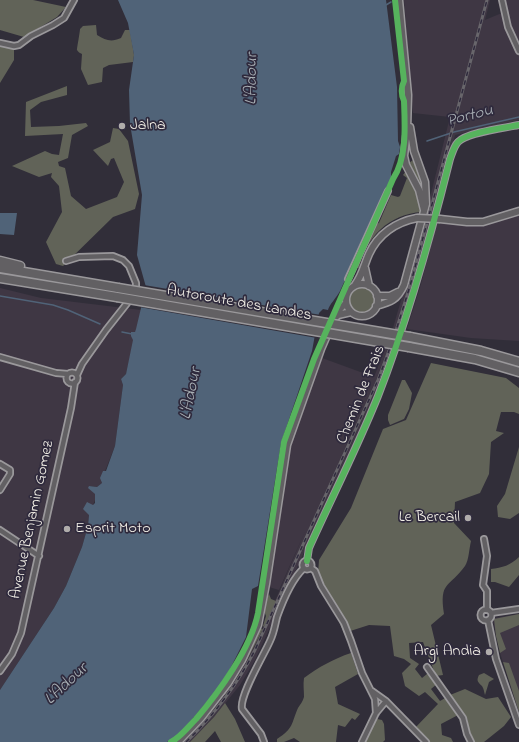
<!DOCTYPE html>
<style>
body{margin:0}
canvas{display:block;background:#312e39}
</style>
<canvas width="519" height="742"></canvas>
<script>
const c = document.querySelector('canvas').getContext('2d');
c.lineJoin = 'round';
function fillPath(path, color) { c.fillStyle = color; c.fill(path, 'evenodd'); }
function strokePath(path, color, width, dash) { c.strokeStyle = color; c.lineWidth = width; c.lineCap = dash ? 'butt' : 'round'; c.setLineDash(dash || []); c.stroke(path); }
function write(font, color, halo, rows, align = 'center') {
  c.font = font + ' "Indie Flower",sans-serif'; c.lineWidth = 3.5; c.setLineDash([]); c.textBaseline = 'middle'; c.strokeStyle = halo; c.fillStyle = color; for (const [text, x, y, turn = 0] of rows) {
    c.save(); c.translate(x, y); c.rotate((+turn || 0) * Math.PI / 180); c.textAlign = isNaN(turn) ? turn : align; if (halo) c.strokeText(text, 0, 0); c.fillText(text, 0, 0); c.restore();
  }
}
fillPath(new Path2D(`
 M404 0H490L485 20 502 13 504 0H519V49L517 50 519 54V120L455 135 433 214H426L450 117 413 113Z
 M519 211V341L471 338 407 329 421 284 438 219 474 222Z
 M424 221 431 222 413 289 400 329 393 328Z
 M0 288 41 298 141 310 126 374 121 379 123 385 115 446 101 481 102 483 97 487 90 486 89 488 95 494V500L89 515 88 526 82 547 66 586 54 608 0 690Z
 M385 349 392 350 373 401 255 660 240 685 214 717 190 742H182L204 720 225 695 247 660 263 629 306 529 279 590 269 587 290 448 322 358 374 377Z
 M519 614V712L500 653 493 620 495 618Z`), '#3f3744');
fillPath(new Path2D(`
 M0 0H33L66 7 57 17 24 37 0 30Z
 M96 25 97 35C106 41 112 42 121 38L125 30H130L134 55 133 62 109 65 103 68 102 82 88 85 81 69 82 54C80 53 78 52 77 50 77 48 80 32 80 29L83 26Z
 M0 46 14 49V60L0 83Z
 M67 86V95L41 102 30 110 31 127 59 126 86 123 88 126 72 135 68 158 58 162 59 166 65 168 71 196 86 209 117 197 124 182 114 158 111 159 108 166 93 150 110 142 113 128 119 129 128 141 139 194 135 209 113 217 63 266 56 264 46 242 62 212 59 186 51 177 52 173 39 177 12 166 45 151 52 154 59 155 63 134 25 136 26 102Z
 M415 159 419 168 425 196 407 164Z
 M406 171 418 191 422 212C389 214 366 237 359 268L356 267 376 224 379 223 391 195 398 197 400 196 407 178 403 175Z
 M349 300a13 13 0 1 1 26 0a13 13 0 1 1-26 0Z
 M431 363 506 378 519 388V414L514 412H501L496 431 504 433 491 442 489 474 480 493 455 502 454 523 471 541C469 549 469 560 465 566 449 588 439 581 444 614L431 625 443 675 436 676 423 642 409 643 410 658 419 664 415 669 422 678 427 674H431L437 684 431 689 440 701 447 697 460 714 441 724 442 735 451 738 453 742H428L415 728 438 704 425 692 419 696 405 686 402 673 411 664 404 659 394 656 390 626 369 625 344 633 318 574 319 560 351 508 383 429 406 420Z
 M402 380H405L412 393 409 409 404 419 390 425 388 420V415Z
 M519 447V513L510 519 498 517 497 506 505 494Z
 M519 557V575L509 587 495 582H491V569C502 568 511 565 519 557Z
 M269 594 271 599 276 601 264 627 263 626 266 616C263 610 266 600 269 594Z
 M519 614V625L500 633 506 649 500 653 496 636 494 619Z
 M259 628 263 629 247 660 225 695 223 694Z
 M351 653 358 674 335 687 338 704 360 714 355 720 352 718 345 727 338 725 336 742H300L294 738 284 742H277V739C294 728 291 724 298 708 300 705 303 701 304 697 304 690 303 685 304 678 319 667 333 659 351 653Z
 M503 662 509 663 519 691V712Z
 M484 673 494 679 489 682 485 695C484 692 484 689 482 686 478 682 476 681 479 675Z
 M465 689 486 699 498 697 511 717 504 726 484 742H474L469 730 467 718 450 695Z
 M225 703 235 719 245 742H221L215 731 205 742H190L214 717Z
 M377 719 382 720 384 724 385 740 383 742H365L374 721Z`), '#616358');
fillPath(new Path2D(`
 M118 0H386L397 87 398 141 400 147 399 154 396 156 391 172V179L384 195 340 291C337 297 329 305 328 310L323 309 319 313 312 351 281 443 258 586 252 589 246 637 230 669 216 691 178 736 167 742H0V690L54 608 66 586 82 547 88 526 89 515 83 509 87 502 93 505 95 503V494L88 488 89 486 97 487 102 483 100 478 103 471H106L115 446 123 385 121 379 126 374 133 340 131 336V332H135L136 329 146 287 137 255 142 195 130 124 129 90 134 55 128 23Z
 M0 213H17L14 235 0 234Z`), '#506378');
fillPath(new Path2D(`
 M144 285 321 315 317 338 139 307Z`), '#312e39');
strokePath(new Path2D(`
 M386 5 391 2
 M427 141 454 132 519 117
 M0 296 53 305 68 310 100 324
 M122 332 132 334`), '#506378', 1.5);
const minor = new Path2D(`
 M502 0 508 27 519 51
 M0 43 14 46 19 45 31 36 53 25 64 18 74 0
 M66 261 79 257 113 256 123 260 129 266 136 283V290L132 297 106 330 82 364 77 375
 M348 279 388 191
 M0 357 56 373 68 374
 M66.5 378a5.5 5.5 0 1 1 11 0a5.5 5.5 0 1 1-11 0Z
 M0 464 10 470V474L0 490
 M0 530 39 556
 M484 539 487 556 483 585 487 591V610
 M302.5 565a4.5 4.5 0 1 1 9 0a4.5 4.5 0 1 1-9 0Z
 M307 561 309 548C332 497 357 448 378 396 408 319 430 239 450 159 452 154 454 146 458 142 468 132 505 128 519 125
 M311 568 315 571 321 586 344 623 351 641 362 673 375 699 376 713
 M480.5 615a5.5 5.5 0 1 1 11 0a5.5 5.5 0 1 1-11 0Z
 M491 613 519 609
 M488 620 496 659 519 725
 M427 667 463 718 467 734 471 742
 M0 671 12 654 21 633 71 408 75 382
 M372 691 386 701 426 742
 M264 742 261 734 242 709C239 696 264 655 270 641 274 633 275 625 277 617 283 600 291 580 304 568
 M362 742 376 713 386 701`);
const secondary = new Path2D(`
 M399 0 408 95 407 130 404 156 406 165 419 190 424 210
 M440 219 467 222H483L519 211
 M365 268 369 286
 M346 300a16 16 0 1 1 32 0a16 16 0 1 1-32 0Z
 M355 285C363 274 364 265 369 254 378 234 396 222 417 218
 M377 296H390L398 292
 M376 306C391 302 397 300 404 285L426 204 425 182 414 151 410 127
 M334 319 338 315 351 312
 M178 742 201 718 228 683 242 660 258 625 266 584 287 445 321 349 337 312 346 303`);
const motorway = new Path2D(`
 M0 261 20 266
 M0 268 118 288
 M0 278 117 297
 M410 337 481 351 519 362
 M409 347 475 359 519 372`);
strokePath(minor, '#9a989b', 8);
strokePath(secondary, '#9a989b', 9);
strokePath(motorway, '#9a989b', 11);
strokePath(minor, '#626063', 4.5);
strokePath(secondary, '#626063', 6);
strokePath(motorway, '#626063', 8);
const rail = new Path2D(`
 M186 742C214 715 237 685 255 650L378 380 394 337 410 286 487 0`);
strokePath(rail, '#68666b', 3);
strokePath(rail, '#2f2a3d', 1.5, [4.5]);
const secondaryBridge = new Path2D(`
 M417 218 440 219`);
const motorwayBridge = new Path2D(`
 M118 288 410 337
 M117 297 409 347`);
strokePath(secondaryBridge, '#9a989b', 9, []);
strokePath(motorwayBridge, '#9a989b', 11, []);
strokePath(secondaryBridge, '#626063', 6);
strokePath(motorwayBridge, '#626063', 8);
strokePath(new Path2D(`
 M307 561 309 548C332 497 357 448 378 396 408 319 430 239 450 159 452 154 454 146 458 142 468 132 505 128 519 125
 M171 742C181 737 188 727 196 719 219 692 251 648 258 613L284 442 314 359 393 179C407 158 405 126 404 101 401 95 401 87 404 81L395 0`), '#56b35d', 6);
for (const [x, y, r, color] of [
 [122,126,4,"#b0adab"],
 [468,518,4,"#b0adab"],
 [67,529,4,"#b0adab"],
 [489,652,4,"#b0adab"]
]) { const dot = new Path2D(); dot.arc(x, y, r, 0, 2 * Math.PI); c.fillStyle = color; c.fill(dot); strokePath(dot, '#2f2a3d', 1.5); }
write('16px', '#f4f1e8', '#2f2a3d', [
 ["Jalna",130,126],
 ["Le Bercail",460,518,"right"],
 ["Esprit Moto",75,529],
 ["Argi Andia",481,652,"right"]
], 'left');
write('16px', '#f4f1e8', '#2f2a3d', [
 ["Autoroute des Landes",239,304,10],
 ["Chemin de Frais",362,395,-68],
 ["Avenue Benjamin Gomez",33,520,-78]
]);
write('italic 17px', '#acb3b8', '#2f2a3d', [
 ["L'Adour",253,79,-89],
 ["Portou",470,117,-14],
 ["L'Adour",192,394,-78],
 ["L'Adour",67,685,-43]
]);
</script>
